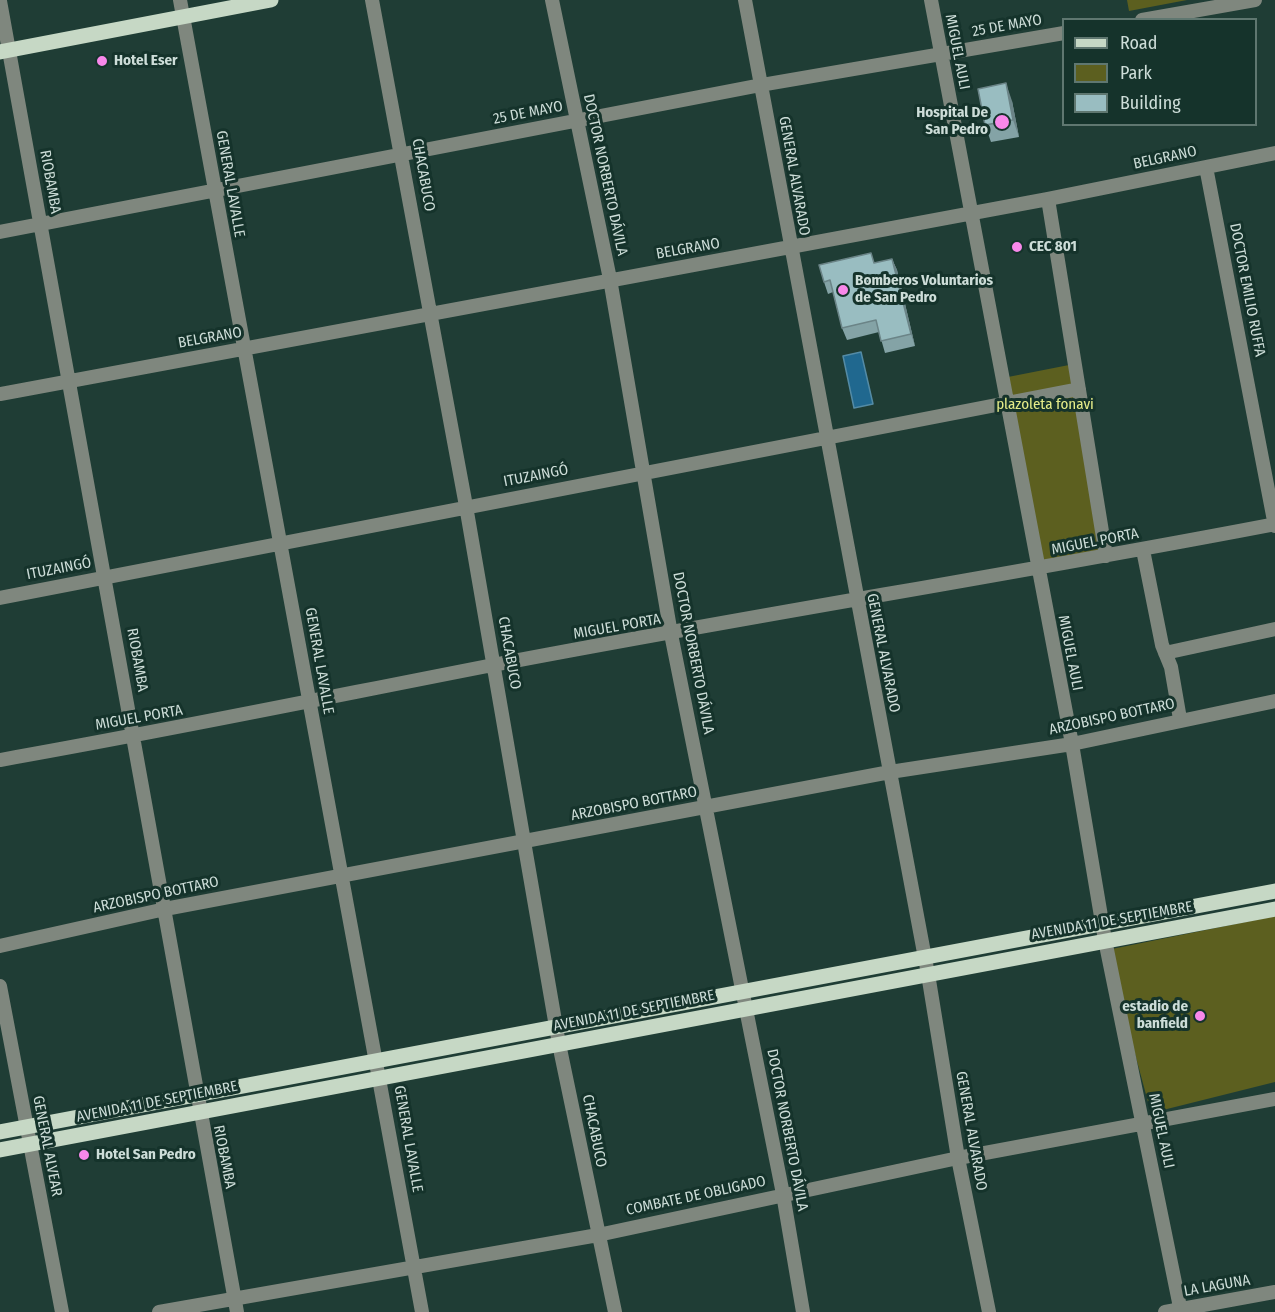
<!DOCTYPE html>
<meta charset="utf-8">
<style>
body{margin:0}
#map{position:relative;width:1275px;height:1312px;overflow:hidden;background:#1f3d35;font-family:"Fira Sans Condensed",sans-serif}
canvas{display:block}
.legend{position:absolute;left:1062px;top:18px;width:195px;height:108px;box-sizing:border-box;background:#15332b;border:2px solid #5f7770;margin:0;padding:8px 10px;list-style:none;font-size:18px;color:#cdddd8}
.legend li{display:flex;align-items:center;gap:12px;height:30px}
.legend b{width:30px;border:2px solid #5f7770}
</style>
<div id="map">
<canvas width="1275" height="1312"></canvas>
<ul class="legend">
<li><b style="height:8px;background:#c6d8c5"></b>Road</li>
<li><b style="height:16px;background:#5c5f1f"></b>Park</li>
<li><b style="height:16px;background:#99bdc1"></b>Building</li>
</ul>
</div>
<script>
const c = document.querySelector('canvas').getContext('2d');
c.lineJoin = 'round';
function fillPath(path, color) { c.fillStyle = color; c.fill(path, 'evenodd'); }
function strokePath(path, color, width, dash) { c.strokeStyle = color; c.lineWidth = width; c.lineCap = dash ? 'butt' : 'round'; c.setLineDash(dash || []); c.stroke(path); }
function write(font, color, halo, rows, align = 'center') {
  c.font = font + ' "Fira Sans Condensed",sans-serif'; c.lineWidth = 6; c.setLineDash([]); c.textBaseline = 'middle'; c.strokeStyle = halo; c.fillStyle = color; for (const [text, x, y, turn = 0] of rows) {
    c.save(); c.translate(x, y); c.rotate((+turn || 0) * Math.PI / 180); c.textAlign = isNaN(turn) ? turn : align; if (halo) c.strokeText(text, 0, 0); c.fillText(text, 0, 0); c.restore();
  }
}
fillPath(new Path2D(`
 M1127 0H1187L1129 11Z
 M1069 365 1103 552 1045 568 1008 377Z
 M1275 916V1082L1151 1113 1107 950Z`), '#5c5f1f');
const water = new Path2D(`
 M861 352 873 404 854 408 843 356Z`);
fillPath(water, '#20688f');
strokePath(water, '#548ba5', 1.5);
strokePath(new Path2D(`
 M180 0 422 1312
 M372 0 466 506 559 1044 615 1312
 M552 0 610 279 671 634 783 1194 803 1312
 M745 0 928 974 958 1158 989 1312
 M931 0 1072 744 1105 940 1181 1312
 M0 1 237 1312
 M1142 20 1255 0
 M1206 167 1275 526
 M1048 199 1106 556
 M0 232 761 85 1064 33
 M0 394 1048 199 1275 153
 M1143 550 1162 645 1171 667 1180 719
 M0 598 1079 389
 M1165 653 1275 629
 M0 760C165 731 329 697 493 665 753 615 1015 574 1275 524
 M0 946 165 909 890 772 1072 744 1275 701
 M0 986 62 1312
 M159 1312 598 1235 958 1158 1275 1099
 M1165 1312 1275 1292`), '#7f877e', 14);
strokePath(new Path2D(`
 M0 52 271 0
 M0 1132 1275 891
 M0 1150 1275 909`), '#c6d8c5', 15);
fillPath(new Path2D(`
 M1012 101 1019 137 991 142 985 125Z
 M892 259 897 270 915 346 885 353 879 332 847 340 842 328 833 292 828 294 824 282 875 263Z`), '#84a3a6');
fillPath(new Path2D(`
 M1006 83 1012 101 1019 137 1013 120Z
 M892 259 897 270 915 346 911 334Z`), '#6b8487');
const building = new Path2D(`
 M1006 83 1013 120 985 125 978 89Z
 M871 253 874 263 892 259 911 334 881 341 876 320 842 328 830 280 824 282 819 265Z`);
fillPath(building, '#99bdc1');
strokePath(building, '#6b8487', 1.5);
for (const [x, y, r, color] of [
 [102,61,6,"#f888ea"],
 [1002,122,8,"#f888ea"],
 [1017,247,6,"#f888ea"],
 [843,290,6,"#f888ea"],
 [1200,1016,6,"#f888ea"],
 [84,1155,6,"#f888ea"]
]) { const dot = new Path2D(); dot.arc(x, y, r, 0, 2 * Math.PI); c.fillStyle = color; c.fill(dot); strokePath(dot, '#15332b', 2); }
write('15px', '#cdddd8', '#15332b', [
 ["25 DE MAYO",1007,26,-10],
 ["MIGUEL AULI",957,52,79],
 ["25 DE MAYO",528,113,-11],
 ["BELGRANO",1165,158,-12],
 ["CHACABUCO",423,175,80],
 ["DOCTOR NORBERTO DÁVILA",605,175,78],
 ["GENERAL ALVARADO",794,176,80],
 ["RIOBAMBA",50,182,80],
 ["GENERAL LAVALLE",230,184,80],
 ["BELGRANO",688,249,-10],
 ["DOCTOR EMILIO RUFFA",1247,290,79],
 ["BELGRANO",210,338,-10],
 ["ITUZAINGÓ",536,476,-11],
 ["MIGUEL PORTA",1095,542,-11],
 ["ITUZAINGÓ",59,569,-11],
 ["MIGUEL PORTA",617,627,-10],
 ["CHACABUCO",509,653,80],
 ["DOCTOR NORBERTO DÁVILA",693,653,79],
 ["GENERAL ALVARADO",883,653,79],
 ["MIGUEL AULI",1070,653,79],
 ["RIOBAMBA",137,660,80],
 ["GENERAL LAVALLE",319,661,80],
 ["ARZOBISPO BOTTARO",1112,717,-12],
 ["MIGUEL PORTA",139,718,-10],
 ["ARZOBISPO BOTTARO",634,804,-11],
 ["ARZOBISPO BOTTARO",156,895,-12],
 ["AVENIDA 11 DE SEPTIEMBRE",1112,921,-10],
 ["AVENIDA 11 DE SEPTIEMBRE",634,1011,-11],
 ["AVENIDA 11 DE SEPTIEMBRE",157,1102,-11],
 ["DOCTOR NORBERTO DÁVILA",787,1130,79],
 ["CHACABUCO",594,1131,79],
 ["GENERAL ALVARADO",971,1131,80],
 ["MIGUEL AULI",1161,1131,78],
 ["GENERAL LAVALLE",408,1139,80],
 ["GENERAL ALVEAR",47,1146,79],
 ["RIOBAMBA",224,1157,79],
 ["COMBATE DE OBLIGADO",696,1196,-12],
 ["LA LAGUNA",1217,1286,-10]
]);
write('bold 15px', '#cdddd8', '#15332b', [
 ["Hotel Eser",114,61],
 ["Hospital De",988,113,"right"],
 ["San Pedro",988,130,"right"],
 ["CEC 801",1029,247],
 ["Bomberos Voluntarios",855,281],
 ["de San Pedro",855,298],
 ["estadio de",1188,1007,"right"],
 ["banfield",1188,1024,"right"],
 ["Hotel San Pedro",96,1155]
], 'left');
write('15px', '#e5ec89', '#15332b', [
 ["plazoleta fonavi",1045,405]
]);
</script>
